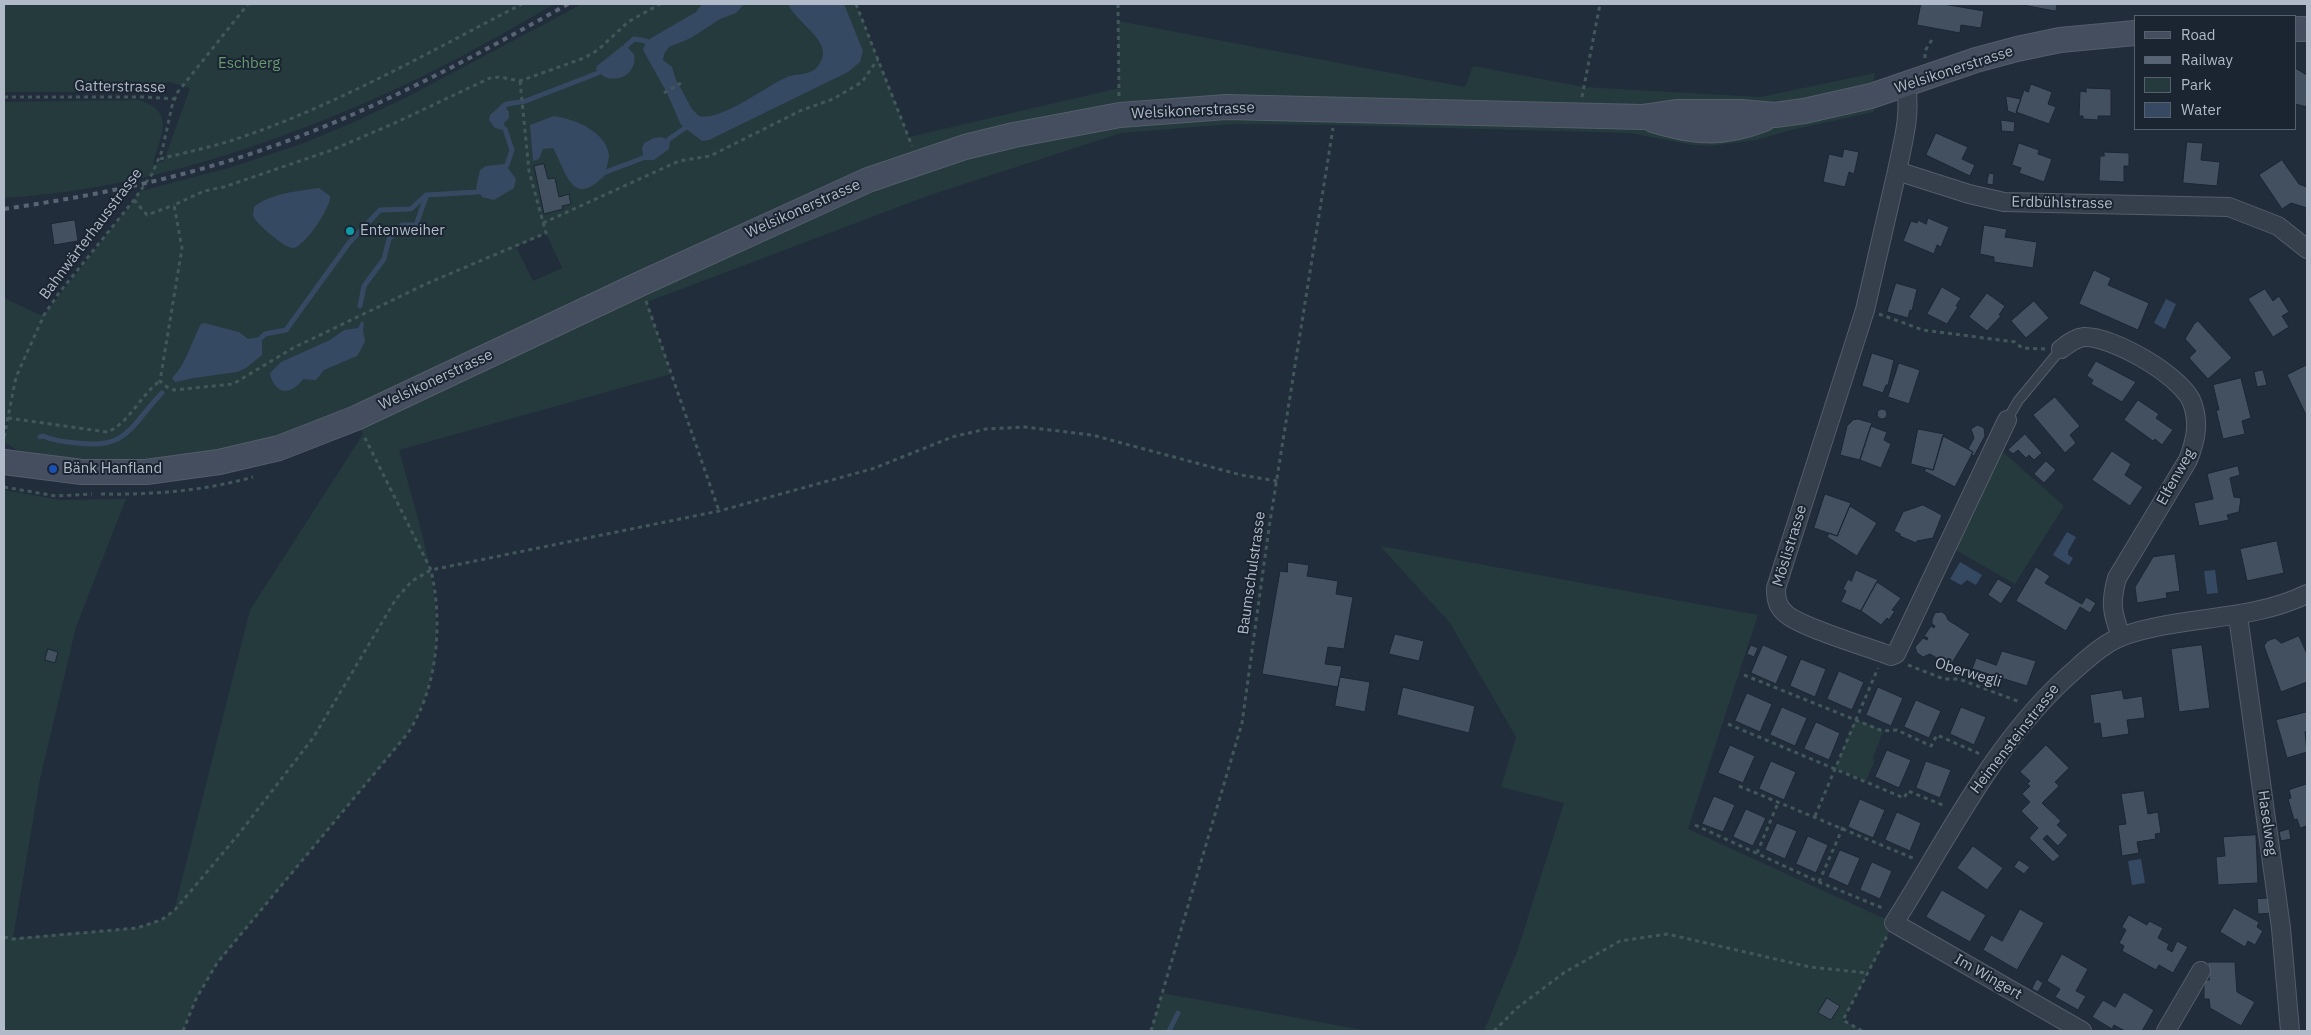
<!DOCTYPE html>
<meta charset="utf-8">
<style>
body{margin:0}
#map{position:relative;width:2311px;height:1035px;overflow:hidden;background:#222d3c;font-family:"IBM Plex Sans",sans-serif}
canvas{display:block}
.frame{position:absolute;inset:0;border:5px solid #b1bac8;pointer-events:none}
.legend{position:absolute;left:2134px;top:15px;width:162px;height:115px;box-sizing:border-box;background:#1b2431;border:1px solid #57606d;margin:0;padding:6px 9px;list-style:none;font-size:15px;color:#b1bac8}
.legend li{display:flex;align-items:center;gap:10px;height:25px}
.legend b{width:25px;border:1px solid #57606d}
</style>
<div id="map">
<canvas width="2311" height="1035"></canvas>
<div class="frame"></div>
<ul class="legend">
<li><b style="height:6px;background:#444e5f"></b>Road</li>
<li><b style="height:6px;background:#586373"></b>Railway</li>
<li><b style="height:14px;background:#243a3d"></b>Park</li>
<li><b style="height:14px;background:#354963"></b>Water</li>
</ul>
</div>
<script>
const c = document.querySelector('canvas').getContext('2d');
c.lineJoin = 'round';
function fillPath(path, color) { c.fillStyle = color; c.fill(path, 'evenodd'); }
function strokePath(path, color, width, dash) { c.strokeStyle = color; c.lineWidth = width; c.lineCap = dash ? 'butt' : 'round'; c.setLineDash(dash || []); c.stroke(path); }
function write(font, color, halo, rows, align = 'center') {
  c.font = font + ' "IBM Plex Sans",sans-serif'; c.lineWidth = 4; c.setLineDash([]); c.textBaseline = 'middle'; c.strokeStyle = halo; c.fillStyle = color; for (const [text, x, y, turn = 0] of rows) {
    c.save(); c.translate(x, y); c.rotate((+turn || 0) * Math.PI / 180); c.textAlign = isNaN(turn) ? turn : align; if (halo) c.strokeText(text, 0, 0); c.fillText(text, 0, 0); c.restore();
  }
}
fillPath(new Path2D(`
 M4 4H555C505 32 454 62 402 86 277 144 141 190 4 198V102L138 100C179 111 158 140 153 165L164 161 190 88 169 82 128 92H4Z
 M582 4H856L909 137 1119 88 1118 21 1465 87 1473 66 1584 87 1760 97 1875 73 1871 96 1874 112 1791 130 1756 140 1711 146 1692 145 1630 133 1333 125 1233 124 1121 133 930 195 647 302 671 374 399 450C424 544 468 656 400 743L217 963 196 999 183 1031H4V490L61 500 126 499 76 627 40 779 13 938 137 928 161 920 174 911 250 610 363 434 356 418 251 444 173 459 130 461 69 458 17 450 4 442 8 420 4 426V298L40 315H44L141 191 232 167 304 143 354 122 407 97ZM546 233 562 268 533 281 516 247Z
 M2001 450 2064 506 2015 584 1954 549Z
 M1380 546 1758 615 1688 829 1894 923 1843 1020 1862 1031H1484L1517 952 1564 803 1501 787 1516 737 1450 623Z
 M1856 719 1883 731 1873 758 1875 760 1866 781 1835 768Z
 M1162 993 1368 1031H1151Z`), '#243a3d');
fillPath(new Path2D(`
 M702 4H744L736 13 720 19 691 38 669 47 664 54 663 60 672 67 676 80 692 109 699 116C722 121 763 88 785 78 794 73 805 76 814 70 819 66 823 59 823 53 824 37 794 19 788 4H844L863 51 860 62 848 72 709 140 702 141 681 125 667 93 643 50 646 41 696 12Z
 M622 46 627 47 634 54C639 77 608 88 596 69L597 66Z
 M499 107 506 108 509 112V118L504 123 505 129 503 130 495 128 489 120 490 115Z
 M554 116C574 119 606 131 609 155 609 161 606 167 606 174 572 210 567 173 553 148L543 149 539 159 533 161 530 125Z
 M662 137 670 141 669 149 654 160H644L642 148 644 143 654 138Z
 M505 164 516 179 514 188 494 200 482 197 476 188 480 170 486 166Z
 M319 188 330 196C332 206 304 248 293 248 284 248 257 224 253 216L254 207C271 193 298 191 319 188Z
 M2166 299 2176 304 2165 329 2154 323Z
 M361 322H364L363 330 365 342 357 356 324 370 316 380 303 379C290 397 274 394 270 373L281 362 330 340 344 330 358 328Z
 M204 323 239 332 248 339 259 337 262 340V355L246 368 237 372 194 378 175 382 172 378C187 363 191 342 201 324Z
 M2067 532 2076 537 2068 551V555L2073 558 2069 565 2053 555Z
 M1960 562 1982 575 1976 585 1967 580 1961 585 1950 579Z
 M2215 570 2218 593 2207 594 2204 571Z
 M2141 859 2145 883 2132 885 2128 861Z`), '#354963');
strokePath(new Path2D(`
 M626 46 634 39 646 41
 M523 102 598 73
 M502 107 507 104 520 102
 M505 129 512 150 507 165
 M669 139 685 128
 M606 172 643 158
 M360 306 364 286 384 259 389 239 402 225H416L426 197
 M261 338 265 334 286 330 349 243 380 210 411 209 426 195 478 192
 M40 437 43 436C54 441 65 442 77 443 129 450 131 424 162 393
 M1169 1031 1178 1013`), '#354963', 5);
const building = new Path2D(`
 M1921 4H1943L1984 11 1981 28 1961 25 1960 33 1917 25Z
 M2018 4H2057L2056 11Z
 M2295 68 2307 75V107L2295 104Z
 M2031 84 2052 92 2048 104 2056 107 2049 124 2016 112 2024 90 2028 92Z
 M2086 88 2111 89V116H2098V120L2083 119V116H2079L2080 91 2086 92Z
 M2006 96 2021 99 2016 114 2008 111Z
 M2001 120 2015 122 2014 132 2002 131Z
 M1936 133 1968 147 1962 159 1975 165 1970 176 1926 155Z
 M2187 142 2203 143 2201 160 2220 162 2217 186 2183 183Z
 M2019 143 2039 150 2038 154 2052 159 2044 182 2019 173 2021 168 2012 165Z
 M1844 149 1859 152 1854 174 1849 172 1845 187 1823 182 1829 154 1842 157Z
 M2104 152 2129 153V166H2124V182L2099 181 2100 156H2104Z
 M2282 160 2299 184 2307 187V208L2291 203 2282 209 2259 175Z
 M544 164 548 179 555 178 559 197 569 194 571 204 562 206 563 209 544 214 534 166Z
 M1989 173 1994 174 1993 185 1987 184Z
 M1928 218 1949 227 1941 247 1937 245 1934 254 1903 241 1911 221 1917 223 1918 220 1926 224Z
 M75 220 78 241 54 245 51 224Z
 M1984 225 2007 229 2005 237 2037 242 2033 268 1994 262V257L1980 254Z
 M2094 270 2111 278 2108 285 2149 303 2138 330 2079 304Z
 M1896 283 1917 289 1912 311 1910 310 1908 318 1887 312Z
 M1942 287 1961 298 1956 306 1958 307 1947 324 1927 314Z
 M2265 289 2273 301 2279 296 2289 312 2282 316 2289 327 2273 337 2248 299Z
 M1987 293 2005 306 1999 315 2001 316 1987 331 1969 317Z
 M2034 301 2049 318 2026 338 2011 321Z
 M2198 321 2232 358 2208 379 2189 358 2196 351 2185 339 2194 324Z
 M1872 353 1894 360 1888 385H1886L1883 393 1862 386Z
 M2096 361 2136 382 2122 402 2091 384 2093 380 2087 376Z
 M1899 363 1920 370 1909 404 1888 397Z
 M2307 365V417L2287 375Z
 M2263 370 2267 385 2257 387 2254 372Z
 M2241 378 2251 418 2242 421 2245 434 2223 439 2216 410H2219L2213 385Z
 M2055 397 2080 426 2070 435 2076 443 2065 453 2033 415Z
 M2138 400 2159 414 2156 418 2173 430 2162 445 2155 439 2153 441 2124 420Z
 M1877 414a5 5 0 1 1 10 0a5 5 0 1 1-10 0Z
 M1858 419 1872 423 1860 460 1840 455 1847 426 1853 420Z
 M1978 425 1984 428 1985 436 1974 456 1971 455 1973 452 1968 449 1974 438 1971 429Z
 M1871 426 1887 432 1884 440 1891 444 1881 468 1860 460Z
 M1918 429 1944 434 1933 470 1911 464Z
 M2025 434 2042 453 2034 460 2029 455 2026 458 2018 450 2013 454 2008 450Z
 M1943 436 1973 452 1955 487 1924 471 1926 468 1933 470Z
 M2112 451 2131 464 2125 475 2143 487 2130 506 2092 480Z
 M2046 461 2056 470 2044 483 2034 474Z
 M2238 466 2240 475 2230 478 2234 497 2241 498 2239 512 2227 515 2229 520 2199 526 2194 503 2213 499 2207 474Z
 M1825 494 1851 503 1837 536 1814 528Z
 M1923 505 1942 515 1933 538 1917 541 1916 543 1900 536V534L1894 531 1903 512Z
 M1850 506 1877 523 1857 556 1827 537 1829 533 1837 536Z
 M2277 541 2284 573 2247 581 2240 549Z
 M2175 554 2180 591 2166 593 2167 598 2137 603 2135 587 2153 557Z
 M1288 562 1309 565 1307 576 1338 581 1336 594 1353 597 1344 649 1328 647 1325 664 1342 666 1338 687 1262 674 1280 571 1287 572Z
 M2036 567 2050 576 2045 583 2082 604 2086 597 2096 603 2090 613 2080 607 2066 631 2016 601Z
 M1856 570 1878 580 1861 611 1841 602 1846 591 1843 589 1848 579 1851 581Z
 M1998 579 2012 587 2001 604 1988 595Z
 M1877 582 1901 598 1892 610 1895 611 1889 620 1887 618 1881 625 1861 611Z
 M1942 612 1946 615 1948 620 1970 634 1950 666 1930 654 1923 657 1917 653 1915 647 1923 638 1927 640 1928 638 1924 636 1931 626 1934 628 1935 626 1932 624V619L1935 613Z
 M1395 634 1424 641 1419 661 1389 654Z
 M2299 636 2307 654V682L2281 692 2264 646 2267 641 2275 638 2281 643Z
 M1751 645 1758 648 1754 657 1747 654Z
 M1763 645 1788 656 1776 684 1751 673Z
 M2202 645 2210 708 2179 712 2171 649Z
 M48 649 58 652 55 663 45 660Z
 M2002 651 2036 661 2027 686 1972 669 1976 658 1996 665Z
 M1801 659 1826 669 1815 697 1790 686Z
 M1839 671 1864 682 1852 710 1827 699Z
 M1340 677 1370 682 1365 712 1335 706Z
 M1403 687 1475 706 1469 733 1397 715Z
 M1878 687 1903 698 1891 726 1866 715Z
 M2122 690 2124 699 2142 696 2145 718 2127 720 2129 734 2102 738 2100 723 2094 724 2090 695Z
 M1747 693 1772 704 1760 732 1735 721Z
 M1916 700 1941 711 1929 738 1904 727Z
 M1782 707 1807 718 1795 746 1770 735Z
 M1961 707 1986 717 1974 745 1950 734Z
 M2307 712V731L2305 732 2307 752 2287 758 2276 720Z
 M1816 722 1840 733 1829 760 1804 749Z
 M1730 745 1755 756 1743 783 1718 773Z
 M2046 745 2069 768 2055 782 2059 786 2042 803 2061 821 2057 825 2068 835 2058 846 2047 835 2043 839 2060 856 2053 862 2029 838 2038 828 2021 811 2030 802 2022 794 2030 786 2027 784 2030 781 2020 772Z
 M1887 750 1911 760 1899 788 1875 777Z
 M1771 761 1796 772 1784 800 1759 789Z
 M1926 761 1951 770 1940 798 1916 788Z
 M2307 784V826L2300 828 2297 819 2294 820 2288 799 2291 798 2289 790Z
 M2144 791 2148 814 2158 812 2161 833 2155 834 2156 839 2137 842 2139 853 2122 856 2118 825 2126 824 2121 794Z
 M1714 796 1735 805 1723 832 1702 824Z
 M1860 799 1885 810 1873 838 1848 827Z
 M1746 809 1766 818 1753 846 1733 837Z
 M1897 812 1921 823 1910 851 1885 840Z
 M1777 823 1797 831 1785 859 1765 850Z
 M2289 829 2291 839 2281 841 2279 832Z
 M2256 835 2258 883 2218 885 2216 857 2225 856 2223 837Z
 M1808 836 1828 845 1816 873 1796 864Z
 M1973 846 2003 868 1987 890 1957 868Z
 M1840 850 1860 858 1848 886 1828 877Z
 M2019 860 2030 867 2024 874 2014 867Z
 M1872 862 1892 871 1880 899 1860 890Z
 M1942 890 1986 915 1970 942 1926 917Z
 M2271 898 2273 913 2258 914 2257 899Z
 M2234 908 2259 922 2257 927 2263 931 2255 945 2248 941 2245 947 2220 932Z
 M2020 909 2044 923 2017 970 1983 950 1991 935 2002 941Z
 M2129 915 2147 925 2149 921 2163 928 2158 938 2169 944 2167 949 2172 952 2177 941 2188 947 2173 973 2159 965 2156 970 2122 951 2124 946 2119 943 2126 930 2122 927Z
 M2062 954 2088 969 2076 991 2086 996 2078 1010 2055 997 2060 989 2047 981Z
 M2208 962H2235L2237 992 2255 1002 2241 1026 2210 1008 2209 999H2204V980H2209Z
 M2037 979 2043 983 2038 992 2032 989Z
 M2124 992 2154 1010 2142 1031H2125L2114 1025 2112 1029 2092 1017 2103 1000 2115 1007Z
 M1827 998 1840 1006 1831 1020 1818 1013Z`);
fillPath(building, '#435060');
strokePath(building, '#1d2633', 1);
const lane = new Path2D(`
 M2007 420 2018 401 2061 349`);
const street = new Path2D(`
 M1906 85C1911 115 1903 142 1897 171L1969 194 2004 202 2229 207 2278 226 2307 249
 M1897 171 1865 310 1776 588C1776 598 1777 606 1785 613 1799 627 1868 647 1891 656L1896 654 2007 420
 M2061 349C2068 344 2075 338 2084 337 2112 336 2178 374 2191 400 2200 421 2196 440 2188 460L2117 578C2110 603 2112 612 2121 637
 M2238 616 2281 928 2290 1031
 M2082 1031 1894 923C1950 835 1996 737 2077 668 2090 656 2106 642 2123 636 2183 615 2250 622 2307 594
 M2166 1031 2201 971`);
const secondary = new Path2D(`
 M2295 29H2307
 M1653 120C1695 133 1722 135 1764 119
 M4 462 82 472H146L219 462 279 448 356 418 640 284 868 180 965 147 1014 135 1120 115 1226 107 1642 117 1676 112H1741L1775 115 1804 111 1871 96 1976 60 2017 49 2060 40 2135 33`);
strokePath(lane, '#545d6a', 11);
strokePath(street, '#545d6a', 20);
strokePath(secondary, '#545d6a', 26);
strokePath(new Path2D(`
 M856 4 912 146
 M1118 4 1119 96
 M1925 58V51L1933 38
 M520 81 529 171 546 233 428 283 293 348 233 384 174 390 167 387 160 381 182 248 174 205 204 191 224 187 332 150 397 122 490 78 500 77 520 81 584 58 598 50 628 22 660 4
 M664 93 681 83
 M4 97H145L174 99
 M1582 97 1600 4
 M160 159C183 153 207 148 230 141 332 108 427 53 522 4
 M134 200 147 215 174 205
 M543 223 679 161 710 156 802 110 833 99 862 82 878 59
 M646 301 719 511
 M1879 314 1923 330 2015 342 2022 348 2045 349
 M8 418 107 432C129 424 141 394 160 381
 M4 437 16 377 44 315 59 293 134 200 152 174 162 151 172 106 177 93 248 4
 M4 487 56 496 92 494
 M101 494C153 495 203 491 253 477
 M1908 665 1944 679H1959L2020 702
 M1744 675 1883 731 1897 730 1931 746 1937 735 1980 754
 M1728 724 1904 798 1908 791 1945 806
 M1739 786 1915 859
 M1815 816 1878 668
 M1695 825 1819 882 1885 909
 M1757 853 1778 803
 M1819 882 1843 827
 M4 937 13 939 137 928 161 920 174 911 238 835 313 738 396 599 412 581 431 570 719 511 875 468 952 437 986 429 1025 427 1092 435 1241 475 1277 481
 M183 1031 196 999 217 963 408 733C438 687 443 623 431 570L364 436
 M1151 1031 1242 723 1269 528 1333 128
 M1494 1031 1517 1008 1565 972 1620 941 1667 934 1810 967 1868 973
 M1862 1031 1843 1020 1887 936`), '#42575a', 3, [4, 4]);
strokePath(lane, '#363f4c', 9);
strokePath(street, '#363f4c', 18);
strokePath(secondary, '#444e5f', 24);
strokePath(new Path2D(`
 M4 209C79 198 153 184 225 162 347 125 458 66 568 4`), '#586373', 4, [5, 5]);
for (const [x, y, r, color] of [
 [350,231,5,"#0f9aa8"],
 [53,469,5,"#1a4fb4"]
]) { const dot = new Path2D(); dot.arc(x, y, r, 0, 2 * Math.PI); c.fillStyle = color; c.fill(dot); strokePath(dot, '#1b2431', 2); }
write('15px', '#689972', '#1b2431', [
 ["Eschberg",249,64]
]);
write('15px', '#b1bac8', '#1b2431', [
 ["Welsikonerstrasse",1954,70,-18],
 ["Gatterstrasse",120,87,1],
 ["Welsikonerstrasse",1193,111,-3],
 ["Erdbühlstrasse",2062,203,1],
 ["Welsikonerstrasse",803,209,-24],
 ["Bahnwärterhausstrasse",91,234,-53],
 ["Welsikonerstrasse",436,380,-25],
 ["Elfenweg",2176,477,-61],
 ["Möslistrasse",1790,546,-73],
 ["Baumschulstrasse",1252,573,-82],
 ["Oberwegli",1968,673,17],
 ["Heimensteinstrasse",2015,739,-52],
 ["Haselweg",2267,823,82],
 ["Im Wingert",1988,977,30]
]);
write('15px', '#b1bac8', '#1b2431', [
 ["Entenweiher",360,231],
 ["Bänk Hanfland",63,469]
], 'left');
</script>
